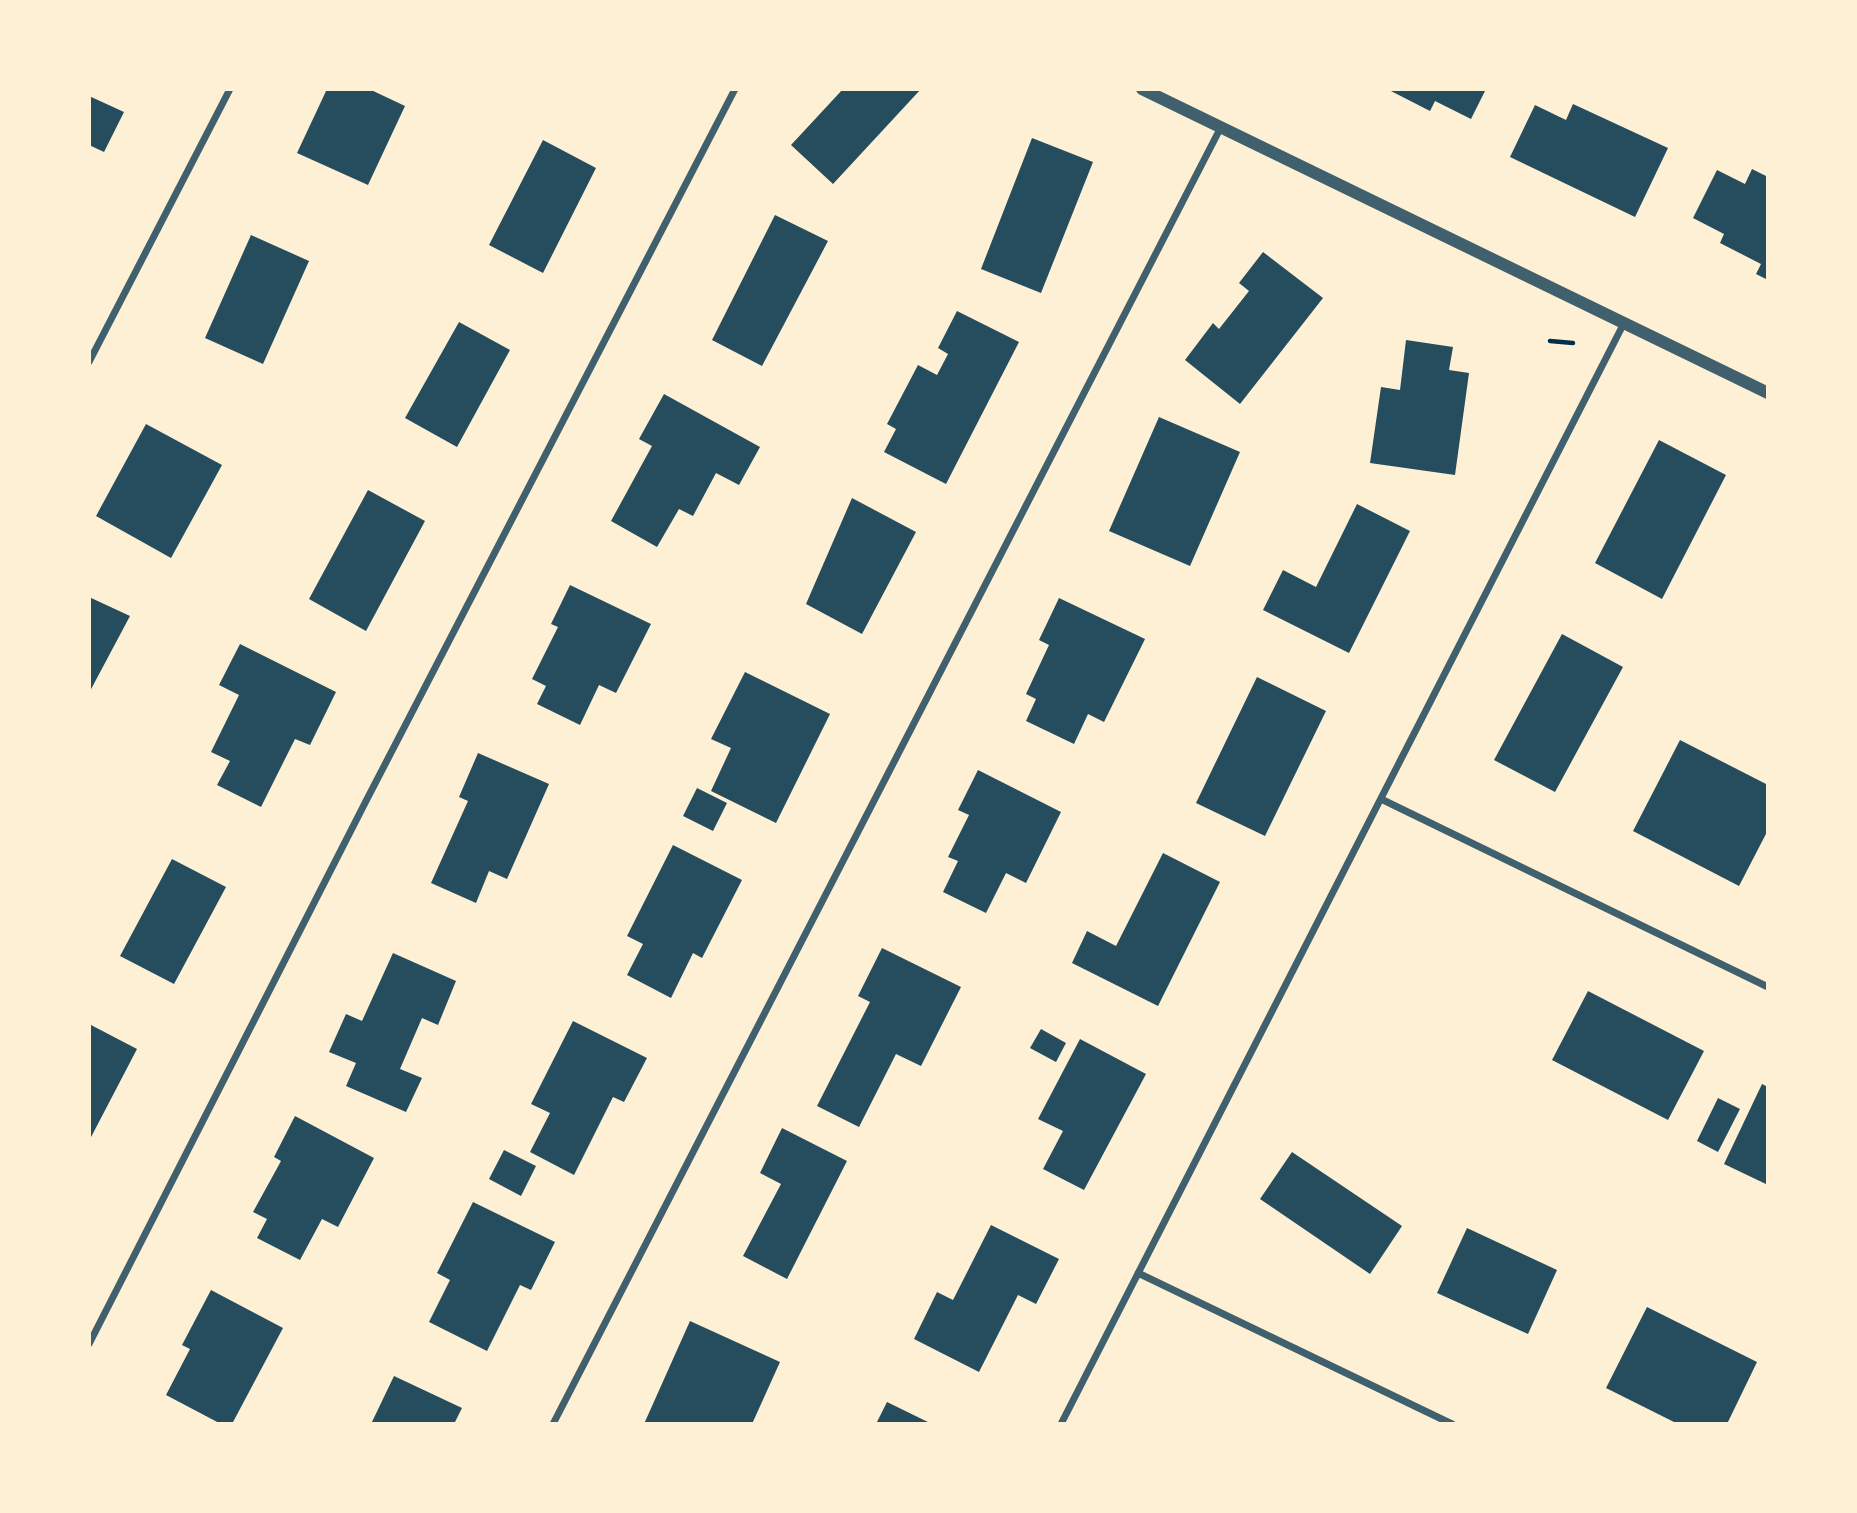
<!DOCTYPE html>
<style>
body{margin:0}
#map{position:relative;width:1857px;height:1513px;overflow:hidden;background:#fdf0d5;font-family:"Fira Sans",sans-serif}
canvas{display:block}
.frame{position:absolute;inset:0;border:91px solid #fdf0d5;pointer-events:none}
</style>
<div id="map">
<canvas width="1857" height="1513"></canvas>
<div class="frame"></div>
</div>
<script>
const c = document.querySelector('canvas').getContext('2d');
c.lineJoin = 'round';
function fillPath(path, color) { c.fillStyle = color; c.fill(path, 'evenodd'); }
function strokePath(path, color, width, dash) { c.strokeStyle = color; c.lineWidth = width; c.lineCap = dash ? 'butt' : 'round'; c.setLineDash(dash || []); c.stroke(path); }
fillPath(new Path2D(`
 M327 89H369L405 106 368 185 297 153Z
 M843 89H921L833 184 791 145Z
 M1387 89H1486L1471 119 1435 101 1430 111Z
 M89 96 124 112 104 152 89 145Z
 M1573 104 1668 148 1635 217 1510 157 1535 105 1566 120Z
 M1032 138 1093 162 1041 293 981 269Z
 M543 140 596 168 543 273 489 245Z
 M1752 169 1768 177V280L1756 274 1761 264 1720 243 1724 234 1693 218 1717 170 1745 184Z
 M775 215 828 241 762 366 712 340Z
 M251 235 309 261 263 364 205 338Z
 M1263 252 1323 298 1240 404 1185 360 1213 323 1219 329 1249 291 1239 283Z
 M957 311 1019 342 946 484 884 452 896 429 887 424 918 365 937 375 948 354 938 348Z
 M459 322 510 350 457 447 405 418Z
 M1406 340 1453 347 1449 370 1469 373 1455 475 1370 463 1381 387 1400 390Z
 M664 394 760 447 739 485 716 473 693 516 679 509 657 547 611 521 652 446 639 439Z
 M1159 417 1240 452 1190 566 1109 531Z
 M146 424 222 465 171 558 96 516Z
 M1659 440 1726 475 1662 599 1595 563Z
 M368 490 425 521 366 631 309 599Z
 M852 498 916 532 862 634 806 604Z
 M1357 504 1410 531 1349 653 1263 610 1283 570 1316 587Z
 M570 585 651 624 616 693 599 685 580 725 537 704 546 686 532 679 558 627 551 624Z
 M89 597 130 616 89 693Z
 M1059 598 1145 639 1104 722 1088 714 1074 744 1026 721 1036 699 1026 694 1049 645 1039 640Z
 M1562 634 1623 667 1555 792 1494 760Z
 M240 644 336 692 310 745 295 739 261 807 217 785 230 761 211 752 239 695 219 685Z
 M745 672 830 714 776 823 711 791 731 748 711 739Z
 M1257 677 1326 711 1265 836 1196 803Z
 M1680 740 1768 785V830L1739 886 1633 831Z
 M478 753 549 784 507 879 489 871 476 903 431 883 468 801 459 797Z
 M978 770 1061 812 1026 883 1006 873 986 913 943 892 958 861 948 857 969 815 958 810Z
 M697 788 727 803 713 831 683 816Z
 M673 845 742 880 702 958 693 953 671 998 627 975 643 944 627 936Z
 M1163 853 1220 882 1158 1006 1072 963 1087 931 1116 946Z
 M172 859 226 887 174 984 120 956Z
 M882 948 961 987 921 1066 896 1054 859 1127 817 1106 870 1002 858 996Z
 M393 953 456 981 438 1025 422 1018 400 1069 422 1078 406 1112 346 1086 356 1063 329 1052 346 1014 362 1021Z
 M1588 991 1704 1051 1668 1120 1552 1060Z
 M573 1021 647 1058 624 1102 613 1097 574 1175 530 1152 550 1113 531 1104Z
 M91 1025 137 1049 89 1141V1028Z
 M1041 1029 1066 1043 1056 1062 1030 1048Z
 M1080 1039 1146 1074 1084 1190 1043 1169 1063 1131 1038 1119Z
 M1762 1084 1768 1087V1185L1724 1164Z
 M1718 1098 1740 1109 1718 1152 1697 1141Z
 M295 1116 374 1158 338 1227 322 1219 300 1260 257 1238 267 1219 253 1212 281 1161 274 1157Z
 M782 1128 847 1161 787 1279 743 1256 781 1184 760 1173Z
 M504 1150 536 1166 521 1196 489 1179Z
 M1292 1152 1402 1226 1370 1274 1260 1199Z
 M473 1202 555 1242 531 1290 520 1285 487 1351 429 1322 450 1280 437 1273Z
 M991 1225 1059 1259 1036 1304 1018 1295 979 1372 914 1339 937 1292 953 1300Z
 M1467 1228 1557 1270 1528 1334 1437 1293Z
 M211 1290 283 1328 232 1424H221L166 1395 190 1349 182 1345Z
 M1647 1307 1757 1362 1727 1424H1678L1606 1388Z
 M690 1321 780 1362 752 1424H644Z
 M394 1376 462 1408 454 1424H371Z
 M887 1402 932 1424H876Z`), '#264d5e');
strokePath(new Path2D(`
 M1550 341 1573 343`), '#003049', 4.5);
strokePath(new Path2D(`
 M89 362 230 89
 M1381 799 1768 987
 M1138 1273 1452 1424
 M89 1344 366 801 735 89
 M553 1424 1221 127
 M1061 1424 1624 323`), '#3f606c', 7);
strokePath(new Path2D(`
 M1142 89 1768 393`), '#3f606c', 12);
</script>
